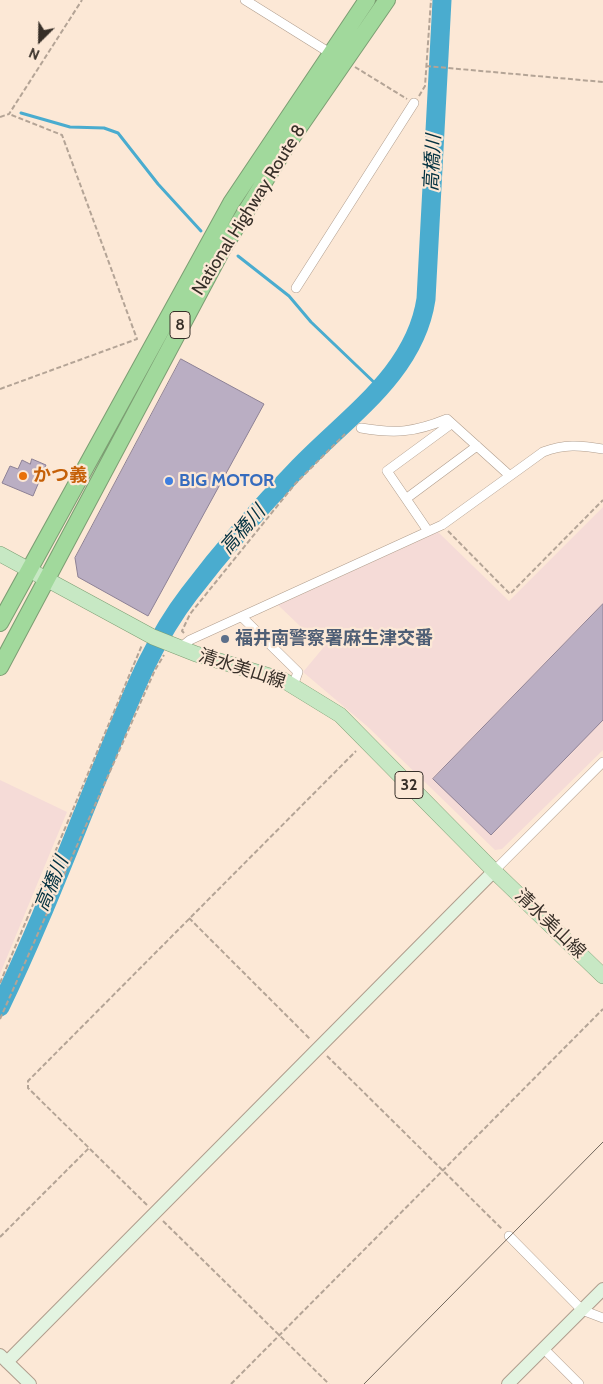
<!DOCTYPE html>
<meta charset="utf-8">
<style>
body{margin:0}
#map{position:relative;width:603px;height:1384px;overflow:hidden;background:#fce8d6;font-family:Cabin,sans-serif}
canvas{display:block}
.north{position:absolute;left:15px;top:15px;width:50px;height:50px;-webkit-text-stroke:4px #fce8d6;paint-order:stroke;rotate:203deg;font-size:14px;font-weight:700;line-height:20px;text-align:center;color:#372f28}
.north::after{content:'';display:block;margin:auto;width:18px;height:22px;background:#372f28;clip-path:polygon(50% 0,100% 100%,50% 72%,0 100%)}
</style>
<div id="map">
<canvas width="603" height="1384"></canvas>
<div class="north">N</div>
</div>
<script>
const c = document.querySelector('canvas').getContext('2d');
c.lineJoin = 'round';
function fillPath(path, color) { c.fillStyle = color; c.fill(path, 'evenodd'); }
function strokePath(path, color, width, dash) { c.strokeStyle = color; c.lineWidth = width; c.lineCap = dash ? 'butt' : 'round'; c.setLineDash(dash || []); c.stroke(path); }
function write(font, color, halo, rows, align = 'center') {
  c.font = font + ' Cabin,"Noto Sans JP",sans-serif'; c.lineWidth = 4.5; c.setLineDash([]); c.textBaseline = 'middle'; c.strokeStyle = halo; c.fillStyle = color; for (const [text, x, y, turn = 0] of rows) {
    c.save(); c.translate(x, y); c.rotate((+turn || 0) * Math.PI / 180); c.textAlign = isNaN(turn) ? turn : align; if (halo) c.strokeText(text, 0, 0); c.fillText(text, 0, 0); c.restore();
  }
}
fillPath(new Path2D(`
 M603 507V750L502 849 495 850 368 727 303 672 323 648 278 605 438 532 509 601Z
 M0 780 67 812 0 974Z`), '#f5dbd7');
strokePath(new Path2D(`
 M21 113 70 127 104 128 118 133 158 184 201 231
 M238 256 289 296 311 322 380 388`), '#4aaccf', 3);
strokePath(new Path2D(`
 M0 1007C40 925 72 839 107 755 130 700 152 642 189 594 221 552 262 505 299 467 347 417 415 373 426 299L442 0`), '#4aaccf', 19);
const building = new Path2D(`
 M181 359 264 404 148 616 78 577 75 558Z
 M32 459 46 465 33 496 2 483 10 466 18 469 22 460 30 464Z
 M603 604V720L491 835 433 779Z`);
fillPath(building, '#baaec3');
strokePath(building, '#8d8195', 1);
const street = new Path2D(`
 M245 0 330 53
 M296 288 414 103
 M361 428C396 434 415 432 447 419L509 475
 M407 498 477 446
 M428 531 387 471 451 424
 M242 617 298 672 293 686
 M180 648 190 640 442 525 543 452C564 444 580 445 603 449
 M494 871 603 762
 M509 1236 582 1310 603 1318
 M543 1348 579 1384`);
const secondary = new Path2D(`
 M0 1355 30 1384
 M7 1362 494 871
 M508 1384 603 1289`);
const primary = new Path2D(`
 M0 554 153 637 196 654 283 680 340 715 494 871 603 976`);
const highway = new Path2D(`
 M0 623 231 203 367 0
 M0 667 222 250 289 142 387 0`);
strokePath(street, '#b09d8d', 10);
strokePath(secondary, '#b09d8d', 14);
strokePath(primary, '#7c9e73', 16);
strokePath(highway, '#7c9e73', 18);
strokePath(new Path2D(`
 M426 66 603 82
 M355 67 407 99
 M419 96 425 86 431 0
 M0 117 9 114 82 0
 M0 389 137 339 62 135 9 114
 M448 531 510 594 603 500
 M184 633 182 631 190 614 295 484 345 434
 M189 918 311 1040
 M0 983 142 645
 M0 1019 155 670 164 655
 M327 1056 503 1230
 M147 1205 28 1088V1081L356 751
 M163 1221 329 1384
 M0 1237 89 1148
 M231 1384 603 1009`), '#b4a496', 2, [5, 2.5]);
strokePath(street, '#fff', 9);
strokePath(secondary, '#e3f4e1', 12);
strokePath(primary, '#c7e8c4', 15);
strokePath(highway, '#a1d99c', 16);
strokePath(new Path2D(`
 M364 1384 603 1142`), '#72675d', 1);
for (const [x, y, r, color] of [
 [23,476,5,"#e8710a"],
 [169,481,5,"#3f7fe0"],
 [225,639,5,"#5c6f8a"]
]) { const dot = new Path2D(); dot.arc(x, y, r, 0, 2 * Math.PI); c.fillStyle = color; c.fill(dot); strokePath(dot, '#fce8d6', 2); }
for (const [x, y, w] of [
 [180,325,20],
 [409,785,28]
]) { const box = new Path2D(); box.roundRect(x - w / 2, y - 13.5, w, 27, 4); c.fillStyle = '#fce8d6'; c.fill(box); strokePath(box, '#372f28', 1); }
write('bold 16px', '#372f28', null, [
 ["8",180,325],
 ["32",409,785]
]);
write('18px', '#372f28', '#fce8d6', [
 ["National Highway Route 8",249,210,-58],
 ["清水美山線",242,669,18],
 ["清水美山線",550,924,44]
]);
write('bold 18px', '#c56008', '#fce8d6', [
 ["かつ義",33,476]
], 'left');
write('bold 18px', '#366cbe', '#fce8d6', [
 ["BIG MOTOR",179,481]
], 'left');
write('bold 18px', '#4e5e75', '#fce8d6', [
 ["福井南警察署麻生津交番",235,639]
], 'left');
write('italic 19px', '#023140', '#fce8d6', [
 ["高橋川",433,163,-87],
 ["高橋川",243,530,-49],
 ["高橋川",52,884,-67]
]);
</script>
